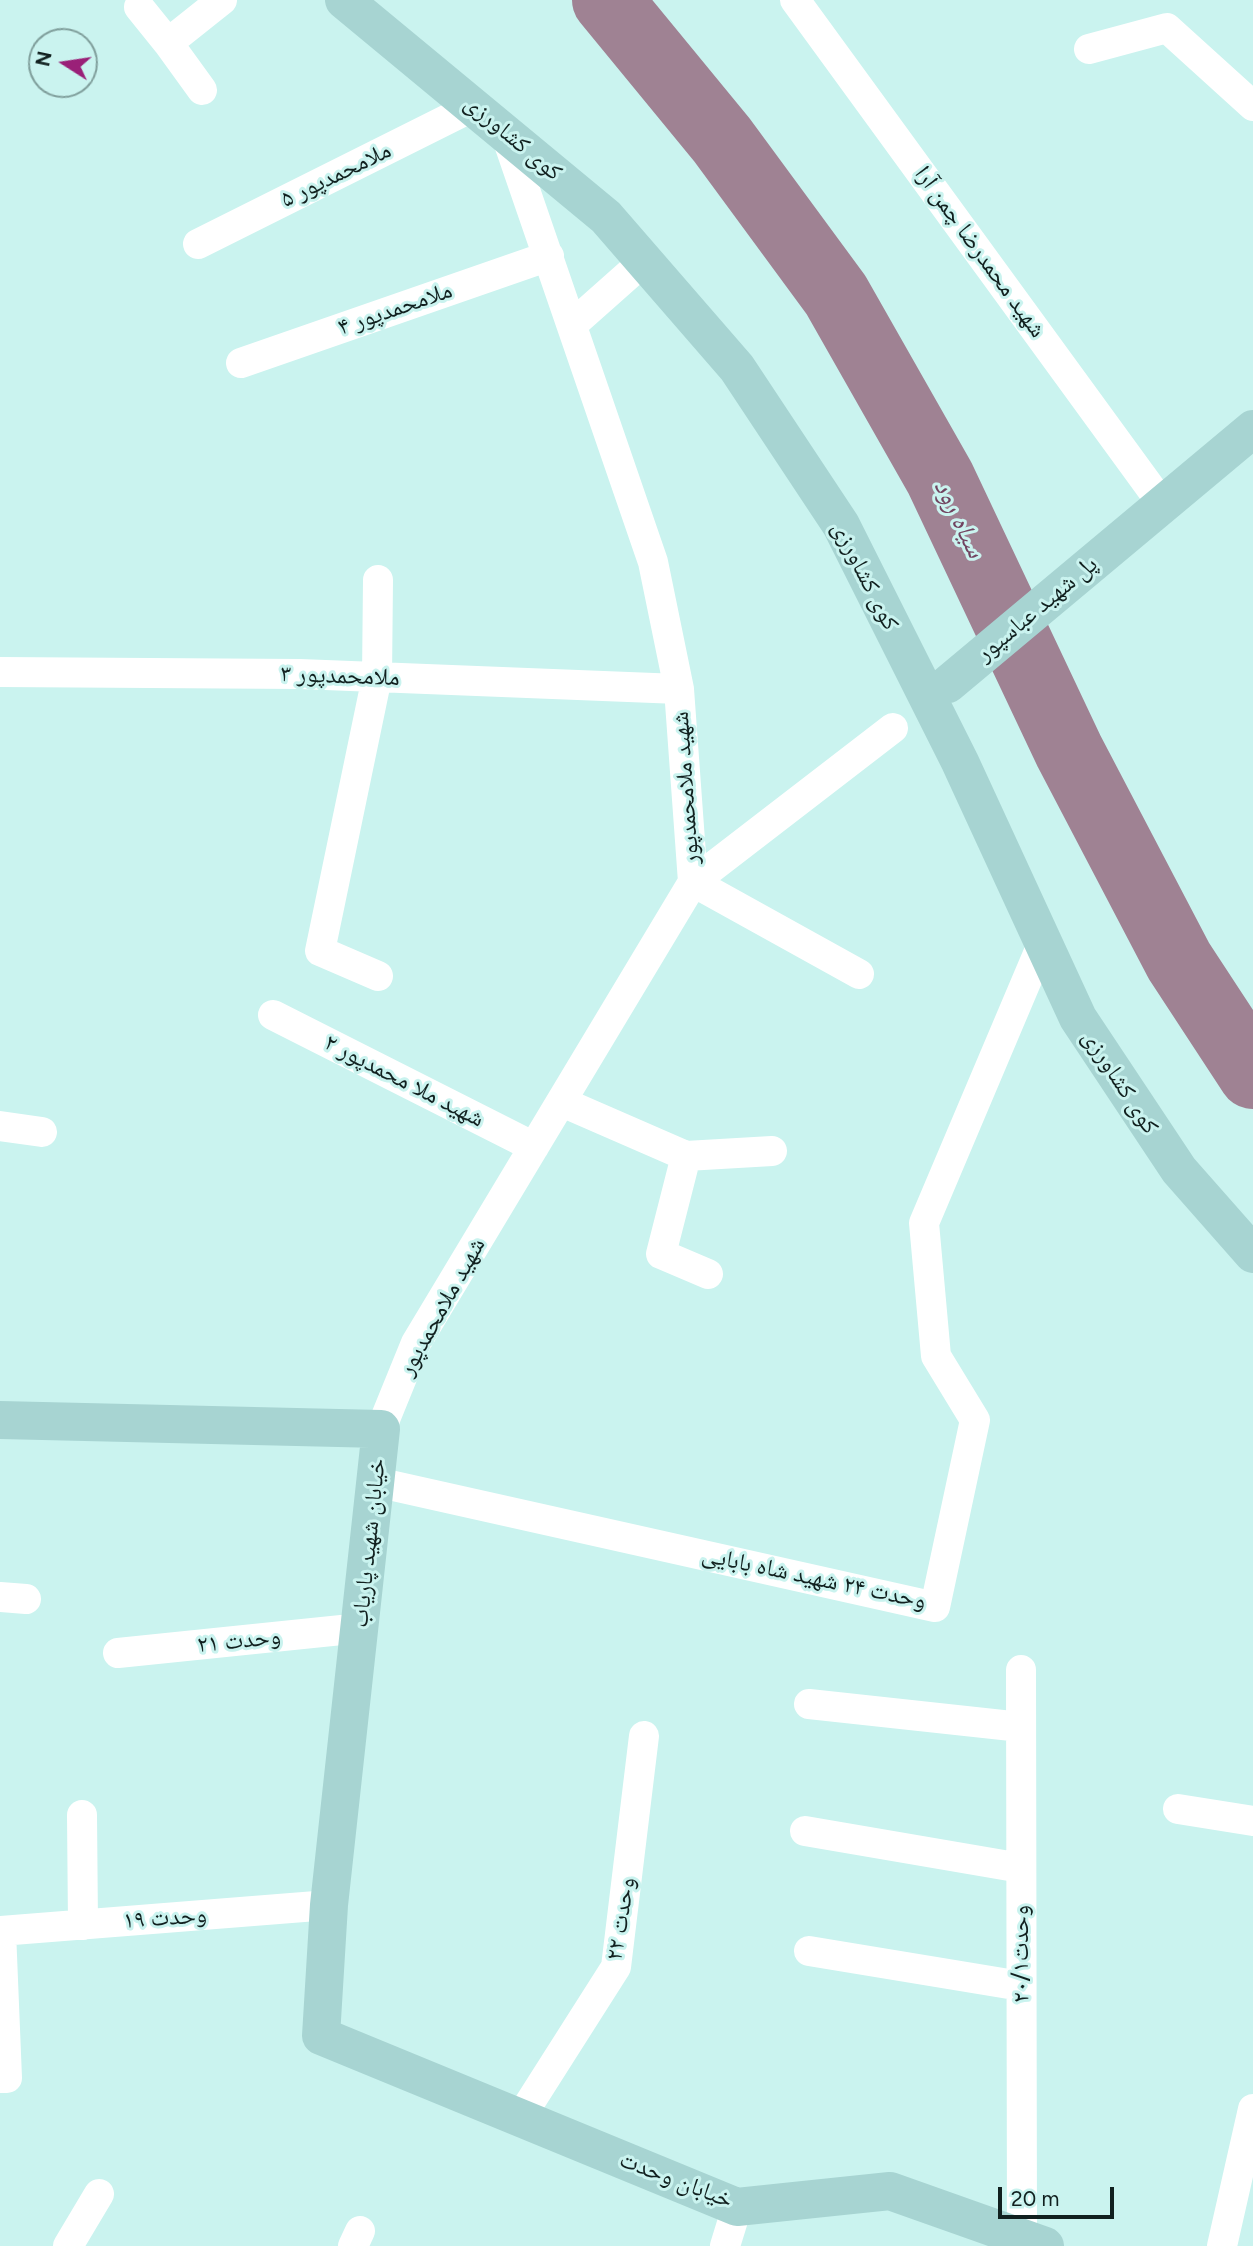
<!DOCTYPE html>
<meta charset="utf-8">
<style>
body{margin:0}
#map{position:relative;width:1253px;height:2246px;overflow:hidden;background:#caf3ef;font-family:Figtree,sans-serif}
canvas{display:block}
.north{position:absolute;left:28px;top:28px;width:70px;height:70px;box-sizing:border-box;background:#caf3ef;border:2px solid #809f9c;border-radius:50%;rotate:282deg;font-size:19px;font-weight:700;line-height:28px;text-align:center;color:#11201f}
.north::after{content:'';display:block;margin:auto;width:24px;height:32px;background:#9a2078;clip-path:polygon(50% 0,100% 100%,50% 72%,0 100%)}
.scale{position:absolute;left:998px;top:2187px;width:116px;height:32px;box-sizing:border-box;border:4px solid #11201f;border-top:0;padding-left:9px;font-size:21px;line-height:24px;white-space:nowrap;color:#11201f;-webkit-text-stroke:5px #caf3ef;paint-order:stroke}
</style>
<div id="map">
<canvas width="1253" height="2246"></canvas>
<div class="north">N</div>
<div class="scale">20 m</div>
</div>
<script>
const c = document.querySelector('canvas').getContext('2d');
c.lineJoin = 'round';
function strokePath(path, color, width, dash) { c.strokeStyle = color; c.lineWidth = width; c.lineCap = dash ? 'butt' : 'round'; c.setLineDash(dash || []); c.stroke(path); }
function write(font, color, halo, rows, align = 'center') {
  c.font = font + ' Figtree,"Noto Naskh Arabic",sans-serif'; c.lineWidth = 6; c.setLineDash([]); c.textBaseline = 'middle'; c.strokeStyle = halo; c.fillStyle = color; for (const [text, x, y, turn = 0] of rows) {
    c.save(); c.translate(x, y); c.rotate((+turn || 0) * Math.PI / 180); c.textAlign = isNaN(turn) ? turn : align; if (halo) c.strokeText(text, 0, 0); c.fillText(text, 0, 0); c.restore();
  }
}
strokePath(new Path2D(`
 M607 0 722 140 836 295 940 478 1069 751 1179 961 1253 1074`), '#9f8293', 70);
strokePath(new Path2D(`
 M795 0 1163 505
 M139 7 168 43
 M1089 49 1167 28 1253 106
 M202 90 168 43 222 0
 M198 244 474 106
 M573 324 644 261
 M241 363 549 256
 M0 672 300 674 679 689
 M693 882 893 728
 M693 882 859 974
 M378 976 320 951 377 677 378 580
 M273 1015 534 1147
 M562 1102 686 1156 772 1151
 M0 1126 42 1132
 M686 1156 661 1254 708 1274
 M381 1429 416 1343 693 882 679 689 653 562 505 132
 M376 1482 935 1607 975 1420 936 1356 924 1223 1043 942
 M0 1597 26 1599
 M118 1653 361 1628
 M1021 1670 1022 2238
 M809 1704 1021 1727
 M1178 1809 1253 1821
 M82 1815 83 1925
 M805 1831 1021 1868
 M0 1931 329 1905
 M809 1951 1021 1986
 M0 2078H7L1 1931
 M520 2118 616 1967 644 1736
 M68 2246 99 2194
 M353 2246 360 2231
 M725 2246 737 2207
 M1222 2246 1253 2109`), '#fff', 30);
strokePath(new Path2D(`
 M344 0 606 217 737 368 841 525 960 762 1078 1018 1179 1170 1253 1254
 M948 684 1253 429
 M0 1420 381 1429 329 1905 321 2036 737 2207 890 2191 1045 2246`), '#a7d4d2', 38);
write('24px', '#11201f', '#caf3ef', [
 ["کوی کشاورزی",513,138,40],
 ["ملامحمدپور ۵",336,175,-26],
 ["شهید محمدرضا چمن آرا",980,252,54],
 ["ملامحمدپور ۴",395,309,-19],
 ["کوی کشاورزی",865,576,63],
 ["پل شهید عباسپور",1037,609,-40],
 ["ملامحمدپور ۳",340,676,2],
 ["شهید ملامحمدپور",686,788,-94],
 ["شهید ملا محمدپور ۲",404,1081,27],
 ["کوی کشاورزی",1120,1082,57],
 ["شهید ملامحمدپور",442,1307,-61],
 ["خیابان شهید پاریاب",369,1543,-84],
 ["وحدت ۲۴ شهید شاه بابایی",814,1578,12],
 ["وحدت ۲۱",239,1641,-6],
 ["وحدت ۱۹",165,1918,-4],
 ["وحدت ۲۲",621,1919,-81],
 ["وحدت۲۰/۱",1021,1954,-90],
 ["خیابان وحدت",676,2180,21]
]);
write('italic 26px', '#714460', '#caf3ef', [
 ["سیاه رود",959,519,64]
]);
</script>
